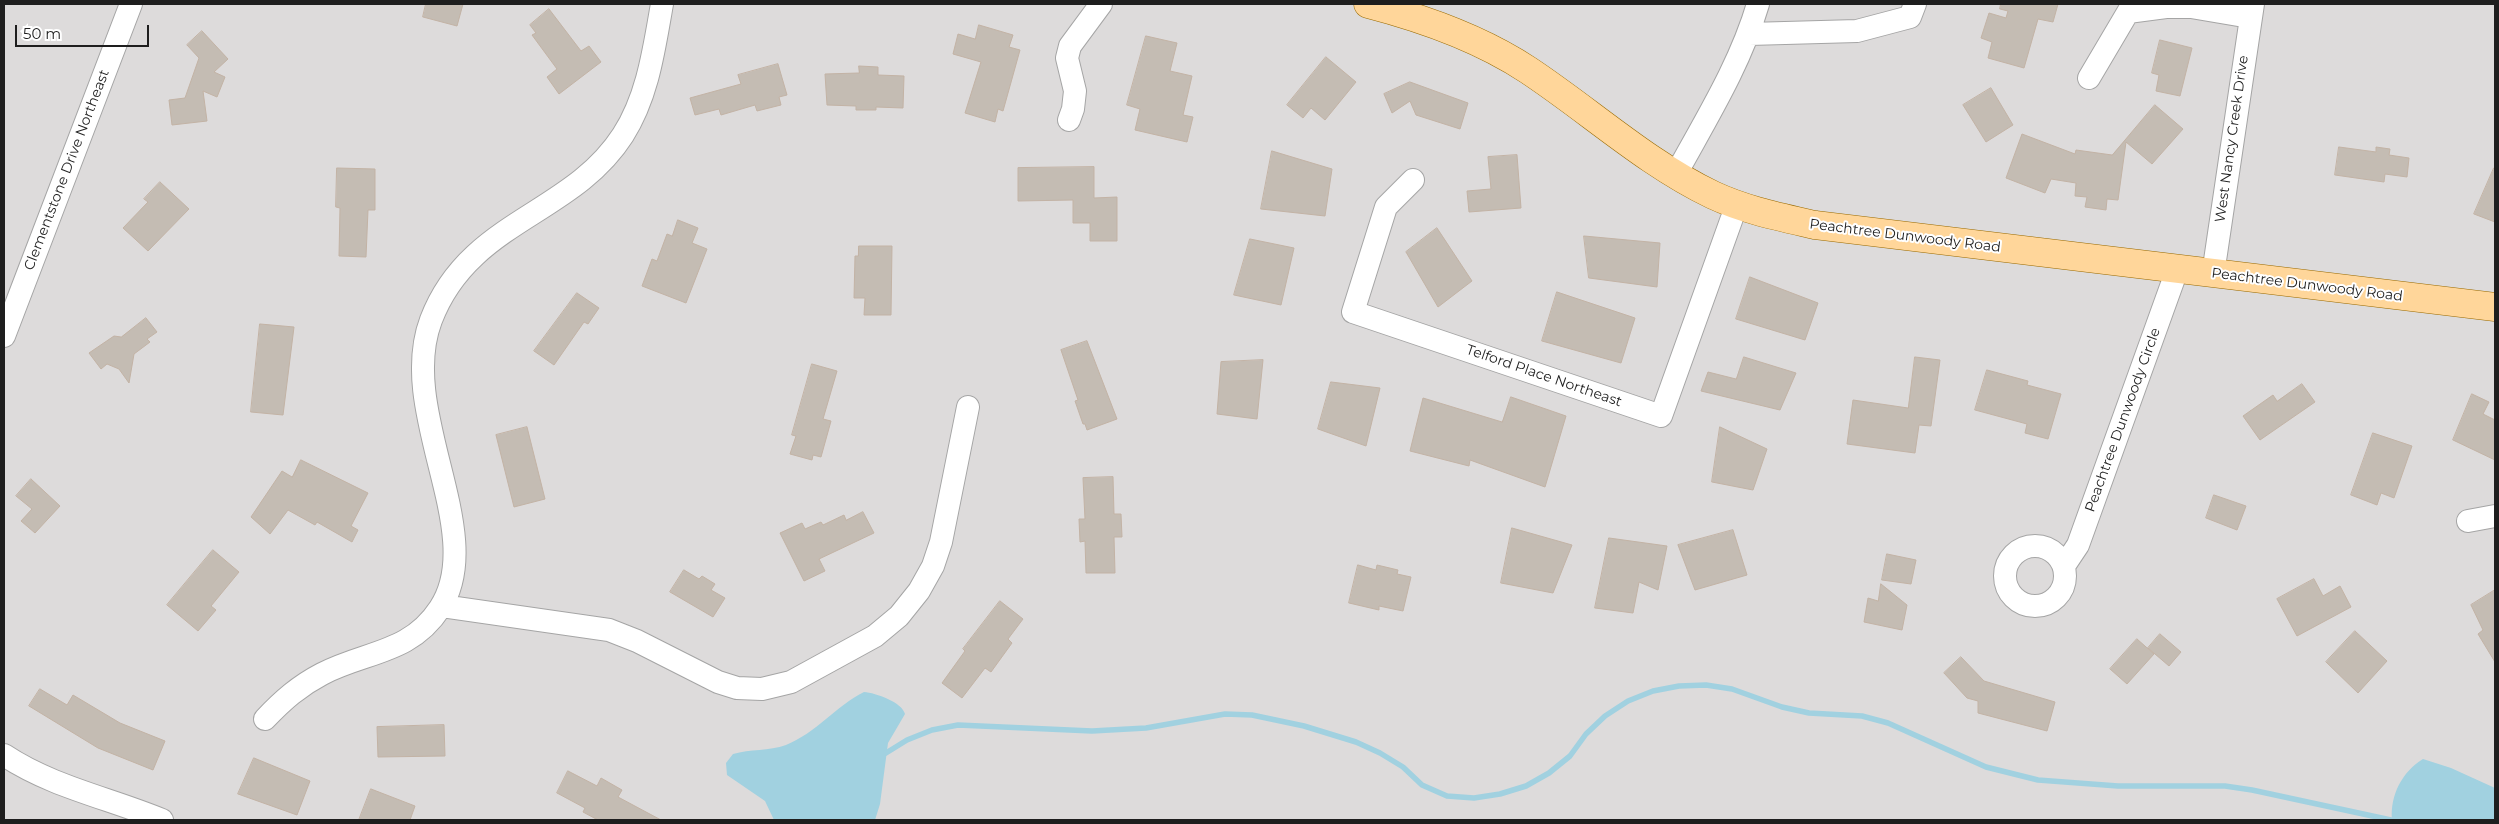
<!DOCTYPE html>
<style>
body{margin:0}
#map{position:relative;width:2499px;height:824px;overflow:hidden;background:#f0ece4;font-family:Montserrat,sans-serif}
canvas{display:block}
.frame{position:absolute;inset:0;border:5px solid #1e1e1e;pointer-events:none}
.scale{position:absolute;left:15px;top:25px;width:134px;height:22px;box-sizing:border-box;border:2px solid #1e1e1e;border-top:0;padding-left:6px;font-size:15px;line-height:18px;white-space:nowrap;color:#1e1e1e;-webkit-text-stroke:4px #fff;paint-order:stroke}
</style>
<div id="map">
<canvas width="2499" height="824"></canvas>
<div class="frame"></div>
<div class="scale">50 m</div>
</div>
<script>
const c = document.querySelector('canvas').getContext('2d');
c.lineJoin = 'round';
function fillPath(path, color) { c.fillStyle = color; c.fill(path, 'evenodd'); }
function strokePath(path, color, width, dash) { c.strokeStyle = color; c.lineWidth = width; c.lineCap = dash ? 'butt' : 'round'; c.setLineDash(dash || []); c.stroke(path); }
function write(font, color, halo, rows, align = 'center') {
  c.font = font + ' Montserrat,sans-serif'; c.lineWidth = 4; c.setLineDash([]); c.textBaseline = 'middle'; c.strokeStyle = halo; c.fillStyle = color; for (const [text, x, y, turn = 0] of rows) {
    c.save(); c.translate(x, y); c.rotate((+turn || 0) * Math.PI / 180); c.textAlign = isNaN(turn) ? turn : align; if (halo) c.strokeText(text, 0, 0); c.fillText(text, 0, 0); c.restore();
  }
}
fillPath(new Path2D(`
 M4 4H2495V820H4Z`), '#dddbdb');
fillPath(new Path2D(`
 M864 692C876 693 902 702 905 714L888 743 880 804 875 820H774L765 801 727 775 726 763 733 754C750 749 769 751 786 745 816 733 836 706 864 692Z
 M2423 759 2451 768 2495 788V820H2392C2390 795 2402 772 2423 759Z`), '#a1d1e0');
strokePath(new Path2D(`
 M886 753 907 740 932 730 958 725 1092 731 1146 728 1225 714 1252 715 1304 726 1356 742 1380 753 1403 767 1422 785 1447 796 1474 798 1500 794 1526 786 1549 773 1570 756 1586 734 1605 716 1628 701 1653 691 1679 686 1706 685 1732 689 1782 707 1809 713 1862 716 1888 723 1986 767 2038 780 2118 786H2225L2252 790 2391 820`), '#a1d1e0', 5.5);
const building = new Path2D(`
 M426 4H463L457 26 423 17Z
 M2001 4H2058L2053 22 2038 19 2024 68 1988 58 1992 42 1981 38 1989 13 2006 18 2008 11 2000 9Z
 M549 9 581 51 589 46 601 62 559 94 547 77 557 69 532 35 536 33 530 25Z
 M979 25 1013 35 1009 47 1020 50 1003 111 998 109 995 122 965 113 981 62 953 54 958 34 975 39Z
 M202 31 228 59 214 72 225 77 217 97 203 91 207 121 172 125 169 100 185 98 199 58 187 45Z
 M1146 36 1177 43 1170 71 1192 76 1183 115 1193 117 1187 142 1135 130 1140 109 1127 105Z
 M2160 40 2192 48 2180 96 2156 91 2159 75 2152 73Z
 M1326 57 1356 82 1325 120 1311 108 1303 118 1287 105Z
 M778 64 787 95 779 97 781 105 757 111 755 105 721 115 719 109 695 115 690 98 741 84 738 75Z
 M859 66 878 67V75L904 76 903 108 876 107V110H856V106L827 105 825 74 859 73Z
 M1410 82 1468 103 1460 129 1416 115 1410 101 1392 113 1384 94Z
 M1991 88 2013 125 1986 142 1963 105Z
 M2155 105 2183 129 2152 164 2126 142 2118 200 2107 199 2106 210 2085 207 2087 197 2075 196 2076 183 2051 179 2045 193 2006 178 2022 134 2075 154 2076 150 2112 155Z
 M2339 147 2376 152V147L2390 149 2389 155 2409 158 2407 177 2385 174 2384 182 2335 175Z
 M1272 151 1332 169 1325 216 1261 209Z
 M1517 155 1521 208 1469 212 1467 191 1491 189 1488 157Z
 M1094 167V198L1117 197V241H1090V223H1073V200L1018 201V168Z
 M337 168 375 169V210H368L366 257 339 256 340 208 336 207Z
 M2494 168H2495V222L2474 214Z
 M160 182 189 209 148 251 123 228 148 202 144 199Z
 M678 220 698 228 692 243 707 249 686 303 642 286 652 259 657 261 667 234 672 236Z
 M1437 228 1472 281 1438 307 1406 252Z
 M1584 236 1660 243 1657 287 1589 278Z
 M1250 239 1294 248 1281 305 1234 295Z
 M859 246H892L891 315H864L865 298H854L855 256H858Z
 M1750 277 1818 303 1805 340 1736 319Z
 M1557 292 1635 318 1621 363 1542 341Z
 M577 293 599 308 588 324 584 322 554 365 534 351Z
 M146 318 157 332 147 339 150 342 134 354 129 383 119 369 107 364 101 369 89 353 114 336 121 337Z
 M260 324 294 327 283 415 251 412Z
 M1087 341 1117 419 1087 430 1085 424H1083L1075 401 1078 400 1061 350Z
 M1744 357 1796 373 1780 410 1701 391 1708 372 1736 379Z
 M1915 357 1940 360 1931 426 1919 425 1915 453 1847 444 1853 400 1908 408Z
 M1263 360 1257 419 1217 414 1221 362Z
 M812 364 837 371 823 419 831 421 821 457 813 455 812 460 790 454 796 436 792 435Z
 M1987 370 2028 381 2027 385 2061 394 2048 439 2025 433 2027 424 1975 410Z
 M1331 382 1380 388 1366 446 1318 429Z
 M2302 384 2315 402 2260 440 2243 416 2273 395 2277 401Z
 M2472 394 2489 402 2483 414 2495 420V460L2453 440Z
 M1511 397 1566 416 1545 487 1470 460 1469 466 1410 451 1423 398 1502 422Z
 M527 427 545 499 514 507 496 435Z
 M1720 427 1767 449 1753 490 1712 482Z
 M2373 433 2412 446 2394 498 2381 493 2377 505 2351 495Z
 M301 460 368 493 351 526 358 530 352 542 317 522 315 525 288 510 270 534 251 517 282 471 292 477Z
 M1113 477 1114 514H1121L1122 537H1114L1115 573H1086L1085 541 1080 542 1079 519H1085L1083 478Z
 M31 479 60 506 35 533 21 521 32 509 16 496Z
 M2214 495 2246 506 2237 530 2206 518Z
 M863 512 874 533 819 559 825 571 804 581 780 533 802 523 805 529 821 522 823 525 844 515 846 520Z
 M1512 528 1572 545 1553 593 1501 583Z
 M1733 530 1747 575 1695 590 1678 545Z
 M1609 538 1667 546 1658 590 1639 582 1633 613 1595 608Z
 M213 550 239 572 211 606 216 610 198 631 167 605Z
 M1887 554 1916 560 1911 584 1882 580Z
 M1358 565 1376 570 1377 565 1398 570 1397 574 1411 577 1403 611 1379 606V610L1349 603Z
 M684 570 699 579 702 576 715 584 711 590 725 598 713 617 670 592Z
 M2314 579 2323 596 2340 586 2351 607 2297 636 2277 599Z
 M1881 584 1907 605 1902 630 1864 622 1868 598 1878 601Z
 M2495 590V662L2478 634 2483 630 2471 605Z
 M1000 601 1023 619 1008 639 1012 643 991 672 985 668 962 698 942 683 965 651 963 649Z
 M2355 631 2387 661 2358 693 2326 662Z
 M2160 634 2181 652 2169 666 2148 648Z
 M2137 639 2154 654 2127 684 2110 669Z
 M1961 657 1984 681 2055 702 2047 731 1978 713V701L1967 698 1944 673Z
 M40 689 67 705 73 695 120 723 165 741 153 770 98 748 29 706Z
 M444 725 445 756 378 757 377 727Z
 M254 758 310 781 297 815 238 794Z
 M568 771 597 786 601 778 622 790 618 797 661 820H598L583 812 585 808 557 793Z
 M371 789 415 806 410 820H359Z`);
fillPath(building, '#c4bcb3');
strokePath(building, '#c3b3a5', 1);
const minor = new Path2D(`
 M2128 12 2166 7H2191L2250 17
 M1749 34 1857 31 1910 17 1915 4
 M2089 78 2128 12
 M1069 120 1073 109 1075 91 1067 58 1070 46 1101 4
 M1676 174C1706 119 1740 65 1758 4
 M1413 180 1386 207 1353 312 1661 416 1737 204
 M2213 274 2253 4
 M4 336 131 4
 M2468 521 2495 516
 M2005 576a30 30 0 1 1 60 0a30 30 0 1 1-60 0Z
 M2064 566 2078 545 2177 270
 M442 606 609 630 637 641 718 682 737 688 762 689 791 682 875 636 899 616 919 591 933 566 941 542 968 407
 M265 719C283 700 299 686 322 674 366 651 410 654 440 608 489 533 396 412 431 320 469 220 571 216 623 135 648 96 654 49 662 4
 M4 755C52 787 109 798 162 820`);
const major = new Path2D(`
 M1368 4C1422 18 1481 39 1528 70 1590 111 1646 163 1713 195 1745 210 1780 217 1815 225L2495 307`);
strokePath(minor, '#a5a5a5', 24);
strokePath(major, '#996a00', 29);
strokePath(minor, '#fff', 22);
strokePath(major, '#ffd69a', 28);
write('14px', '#1e1e1e', '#fff', [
 ["West Nancy Creek Drive",2232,139,-82],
 ["Clementstone Drive Northeast",67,170,-69],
 ["Peachtree Dunwoody Road",1905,236,7],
 ["Peachtree Dunwoody Road",2307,285,7],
 ["Telford Place Northeast",1544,376,19],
 ["Peachtree Dunwoody Circle",2123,420,-70]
]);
</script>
